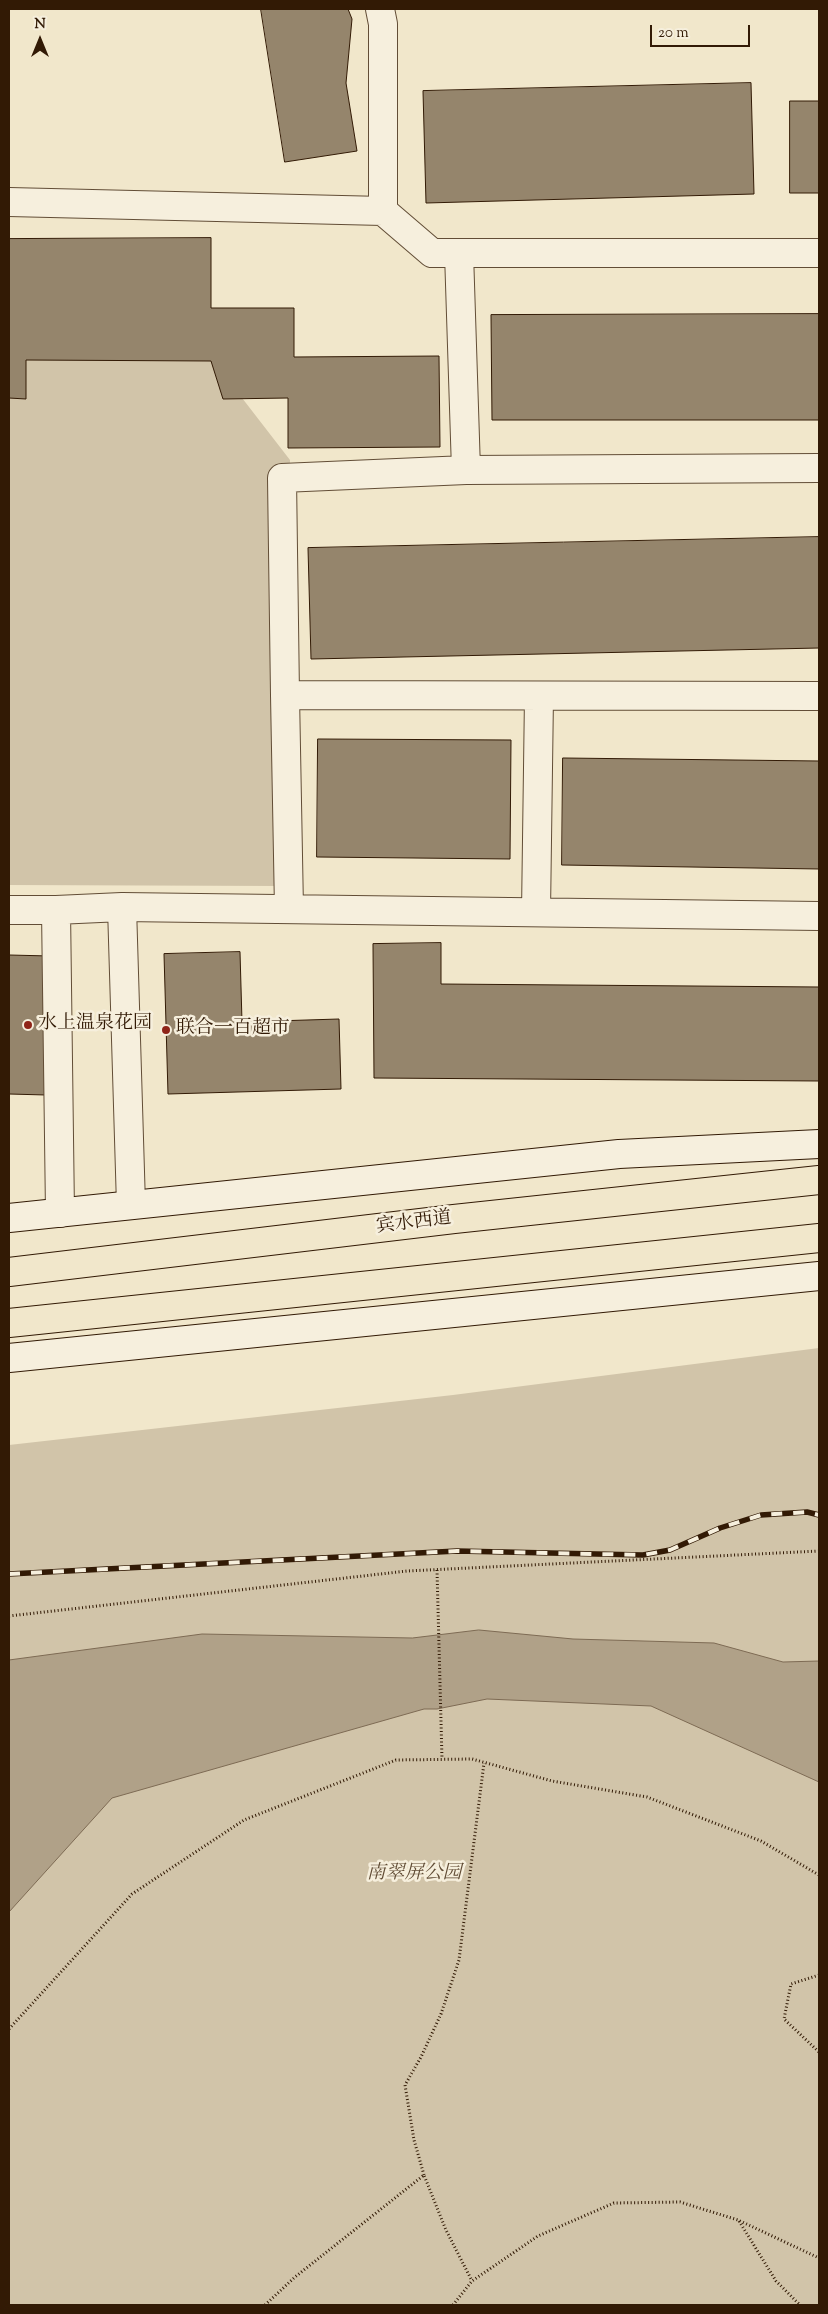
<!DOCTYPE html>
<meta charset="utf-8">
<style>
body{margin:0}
#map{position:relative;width:828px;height:2314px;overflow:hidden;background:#f1e7cb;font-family:"Sorts Mill Goudy",serif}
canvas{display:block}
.frame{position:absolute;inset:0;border:10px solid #321a05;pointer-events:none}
.north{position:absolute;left:15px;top:15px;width:50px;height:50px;-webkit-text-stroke:4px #f6efdd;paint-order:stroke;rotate:0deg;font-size:14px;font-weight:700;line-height:20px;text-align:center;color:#321a05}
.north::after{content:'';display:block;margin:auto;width:18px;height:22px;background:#321a05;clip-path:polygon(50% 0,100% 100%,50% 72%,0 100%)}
.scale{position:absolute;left:650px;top:25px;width:100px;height:22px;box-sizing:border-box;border:2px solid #321a05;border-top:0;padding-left:6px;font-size:15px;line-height:18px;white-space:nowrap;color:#321a05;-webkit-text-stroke:4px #f6efdd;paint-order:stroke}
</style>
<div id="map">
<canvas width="828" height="2314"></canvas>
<div class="frame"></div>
<div class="north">N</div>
<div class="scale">20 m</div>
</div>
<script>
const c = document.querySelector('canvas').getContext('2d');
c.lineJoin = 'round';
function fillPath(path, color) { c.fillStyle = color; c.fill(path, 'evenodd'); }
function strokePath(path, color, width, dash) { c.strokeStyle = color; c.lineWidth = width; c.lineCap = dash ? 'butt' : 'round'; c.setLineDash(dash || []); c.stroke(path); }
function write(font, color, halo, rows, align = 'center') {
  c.font = font + ' "Sorts Mill Goudy","Noto Serif SC",serif'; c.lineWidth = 5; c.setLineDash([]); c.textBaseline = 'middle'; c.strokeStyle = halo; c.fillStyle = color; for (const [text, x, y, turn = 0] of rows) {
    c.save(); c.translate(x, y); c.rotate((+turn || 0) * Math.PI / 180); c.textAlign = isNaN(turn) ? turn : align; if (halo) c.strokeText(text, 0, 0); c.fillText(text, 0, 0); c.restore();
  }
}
fillPath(new Path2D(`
 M198 341 290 460 281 886 9 885V345Z
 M819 1348V2305H9V1445L453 1395Z`), '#d1c4a9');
const water = new Path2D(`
 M479 1630 573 1639 714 1643 783 1662 819 1661V1782L651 1706 487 1699 437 1709H424L112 1798 9 1912V1660L202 1634 412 1638Z`);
fillPath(water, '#b0a188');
strokePath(water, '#7e6b54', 1);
const building = new Path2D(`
 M261 9H348L352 19 346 83 357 151 285 162Z
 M751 83 754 194 426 203 423 91Z
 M790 101H819V193H790Z
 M211 238V308H294V357L439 356 440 447 288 448V398L223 399 211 361 26 360V399L9 398V239Z
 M819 314V420H492L491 315Z
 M819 537V648L311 659 308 548Z
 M318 739 511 740 510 859 317 857Z
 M563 758 819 761V869L562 865Z
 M441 943V984L819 987V1081L374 1078 373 944Z
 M240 952 242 1022 339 1019 341 1089 168 1094 164 954Z
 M9 955 50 956 46 1095 9 1094Z`);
fillPath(building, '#95856c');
strokePath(building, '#321a05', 1);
const street = new Path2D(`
 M9 202 383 211V24L380 9
 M383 211 432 253H819
 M459 253 466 470 819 468
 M466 470 282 478 285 695 819 696
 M285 695 289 909
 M9 910H56L60 1213
 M56 910 122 907
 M536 912 539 696
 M131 1205 122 907 819 916`);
const secondary = new Path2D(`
 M9 1218 619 1154 819 1144
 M9 1358 819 1276`);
const primary = new Path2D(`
 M9 1272 454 1219 819 1180
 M9 1323 819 1238`);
strokePath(street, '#624d36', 30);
strokePath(secondary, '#321a05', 30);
strokePath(primary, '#321a05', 30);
strokePath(new Path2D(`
 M437 1570 442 1759
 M9 1616 407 1571 819 1551
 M819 1975 791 1984 784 2019 819 2052
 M9 2029 132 1894 244 1820 396 1760 472 1759 552 1781 647 1797 761 1841 819 1875
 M424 2175 414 2140 405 2085 421 2057 441 2014 459 1960 484 1763
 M739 2221 776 2281 800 2305
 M265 2305 295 2277 424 2175 446 2230 472 2281
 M453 2305 472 2281 538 2236 614 2203 680 2202 738 2220 819 2258`), '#321a05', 3, [1, 2.5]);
strokePath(street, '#f6efdd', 28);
strokePath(secondary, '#f6efdd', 28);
strokePath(primary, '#f1e7cb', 28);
const rail = new Path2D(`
 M9 1574 457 1551 643 1555 670 1550 720 1528 761 1515 807 1512 819 1515`);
strokePath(rail, '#321a05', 5.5);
strokePath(rail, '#f6efdd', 4, [11]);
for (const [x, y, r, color] of [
 [28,1025,5,"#8f2418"],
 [166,1030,5,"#8f2418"]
]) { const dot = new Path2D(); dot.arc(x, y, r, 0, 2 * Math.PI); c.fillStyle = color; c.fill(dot); strokePath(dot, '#f6efdd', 2); }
write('19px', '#321a05', '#f6efdd', [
 ["水上温泉花园",38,1025],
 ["联合一百超市",176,1030]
], 'left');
write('19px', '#321a05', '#f6efdd', [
 ["宾水西道",414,1224,-7]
]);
write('italic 19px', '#624d36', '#f6efdd', [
 ["南翠屏公园",414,1875]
]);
</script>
